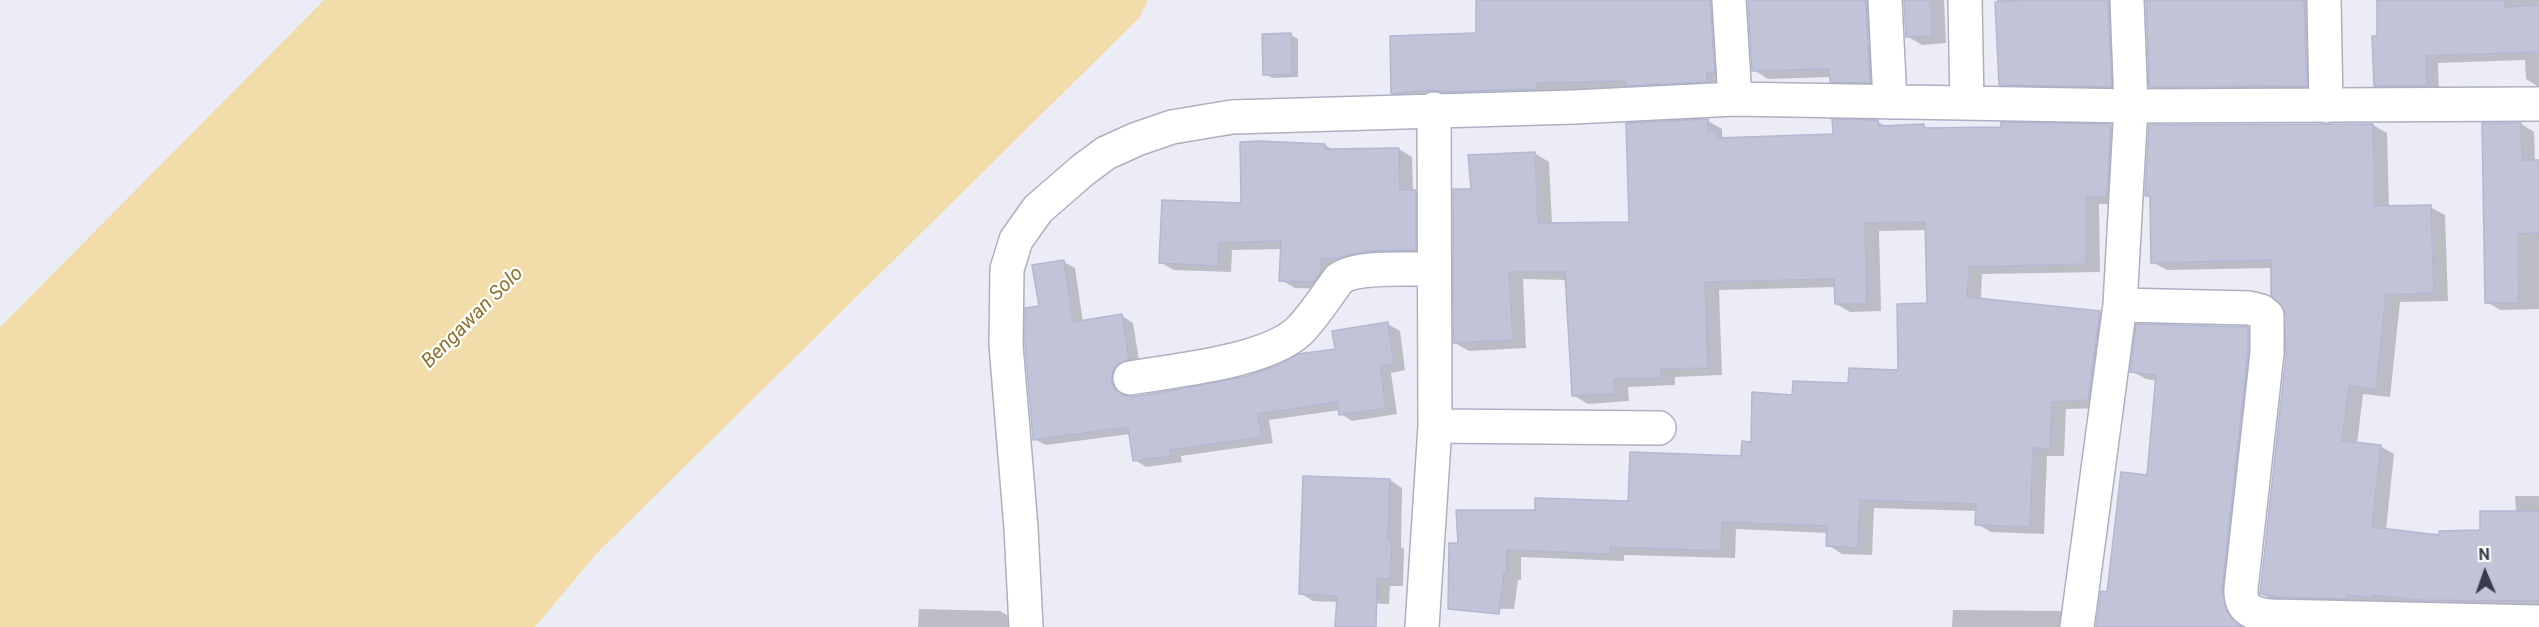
<!DOCTYPE html>
<style>
body{margin:0}
#map{position:relative;width:2539px;height:627px;overflow:hidden;background:#ececf6;font-family:Roboto,sans-serif}
canvas{display:block}
.north{position:absolute;left:2455px;top:543px;width:60px;height:60px;-webkit-text-stroke:4px #fff;paint-order:stroke;rotate:358deg;font-size:16px;font-weight:700;line-height:24px;text-align:center;color:#393b4a}
.north::after{content:'';display:block;margin:auto;width:21px;height:27px;background:#393b4a;clip-path:polygon(50% 0,100% 100%,50% 72%,0 100%)}
</style>
<div id="map">
<canvas width="2539" height="627"></canvas>
<div class="north">N</div>
</div>
<script>
const c = document.querySelector('canvas').getContext('2d');
c.lineJoin = 'round';
function fillPath(path, color) { c.fillStyle = color; c.fill(path, 'evenodd'); }
function strokePath(path, color, width, dash) { c.strokeStyle = color; c.lineWidth = width; c.lineCap = dash ? 'butt' : 'round'; c.setLineDash(dash || []); c.stroke(path); }
function write(font, color, halo, rows, align = 'center') {
  c.font = font + ' Roboto,sans-serif'; c.lineWidth = 4.5; c.setLineDash([]); c.textBaseline = 'middle'; c.strokeStyle = halo; c.fillStyle = color; for (const [text, x, y, turn = 0] of rows) {
    c.save(); c.translate(x, y); c.rotate((+turn || 0) * Math.PI / 180); c.textAlign = isNaN(turn) ? turn : align; if (halo) c.strokeText(text, 0, 0); c.fillText(text, 0, 0); c.restore();
  }
}
fillPath(new Path2D(`
 M324 0H1148L1139 18 596 554 535 627H0V327Z`), '#f1dcaa');
fillPath(new Path2D(`
 M1477 0H1727L1721 89 1551 90 1552 97 1407 101 1393 93 1478 34Z
 M1749 0H1883L1884 90 1846 89 1832 81 1831 77 1768 79 1754 70Z
 M1905 0H1944L1946 43 1922 45 1907 36Z
 M1997 0H2123L2124 94 2014 92 2001 84Z
 M2147 0H2315L2319 93 2164 94 2151 86Z
 M2378 0H2539V87L2526 79 2525 60 2438 63 2439 92H2388L2375 85Z
 M1291 35 1298 39V77L1272 78 1265 74Z
 M1708 121 1722 129V136L1729 140 1834 136 1878 122 1887 127 1924 126 1930 129 2111 126 2125 134 2121 204H2099L2100 272 1982 274 1981 300 2100 312 2114 321 2102 408 2066 409 2064 456H2047L2044 534 1991 532 1977 524V511L1874 508 1872 555 1842 554 1828 545V533L1736 529 1735 558 1624 555V561L1521 557V580H1518L1514 609 1465 608 1460 544 1536 512 1630 503 1743 458 1752 443 1794 396 1850 385 1899 371 1929 304 1927 230 1879 231 1881 311 1850 312 1836 304 1835 287 1719 290 1722 375 1675 377V385L1628 387 1629 401 1588 404 1573 395 1567 280 1523 279 1526 348 1469 351 1455 343 1473 190 1534 153 1549 162 1552 224H1630Z
 M2521 124 2534 132 2535 162H2539V309L2500 310 2487 302Z
 M2373 125 2387 133 2389 208 2430 207 2445 215 2448 301 2400 302 2390 397 2363 394 2357 444 2380 446 2394 454 2386 530 2440 536 2482 532 2516 513 2515 496H2539V610L2276 602 2262 594 2287 355 2286 308 2272 268 2167 270 2152 262V198L2146 195 2150 126Z
 M1325 145 1333 150 1399 149 1412 157 1413 191 1429 199V257L1327 289 1295 288 1281 280 1282 249 1232 250 1231 272 1174 270 1161 263Z
 M1064 262 1075 268 1083 322 1122 316 1133 323 1140 366 1123 388 1127 397 1248 377 1337 350 1388 324 1400 331 1405 370 1391 373 1397 414 1352 421 1341 414 1340 410 1269 420 1273 443 1181 456 1182 462 1146 467 1135 460 1130 434 1046 445 1034 439 1040 308Z
 M2248 329 2262 337 2241 621 2246 627H2097L2148 477 2157 381 2146 379 2132 371Z
 M1390 480 1402 488 1401 547 1404 549 1403 586H1390L1389 604 1313 601 1300 593Z
 M919 609 1000 611 1012 618V627H918Z
 M1953 610 2060 611 2074 619V627H1952Z`), '#0003');
const building = new Path2D(`
 M1476 0H1710L1715 73H1707V82L1625 86V81L1537 83V89L1441 92 1433 90 1391 94 1390 36 1476 33Z
 M1748 0H1866L1870 83 1830 82 1829 69 1752 71Z
 M1904 0H1931L1932 36 1906 37Z
 M2024 0H2108L2112 87 1999 85 1995 2Z
 M2146 0H2304L2307 86 2149 87Z
 M2377 0H2505V7L2539 5V52L2426 56 2427 86H2374L2372 36H2377Z
 M1291 33 1292 74 1263 75 1262 34Z
 M1708 119V132L1717 131V138L1833 134 1832 119 1878 120 1879 126 1924 124V128L2001 127V122L2111 124 2107 197H2086V264L1969 267 1967 297 2100 311 2088 400 2052 402 2050 449 2033 448 2030 527 1975 525 1976 504 1860 500 1858 548 1826 546 1827 526 1722 522 1721 551 1610 547V554L1507 550V572H1504L1499 614 1448 609 1449 543H1458L1456 510H1535V498L1628 501 1630 452 1741 456 1742 441 1751 442 1752 392 1792 395 1793 381 1848 383 1849 368 1898 370 1897 304 1927 303 1925 222 1865 223 1867 304H1835L1834 279 1705 282 1708 368 1661 369 1662 378 1614 379 1615 394 1572 396 1565 272H1509L1513 340 1453 343V189H1471L1468 155 1535 152 1538 223 1629 222 1626 123Z
 M2482 123H2521L2522 160H2539V233L2518 234 2519 303H2485Z
 M2373 124 2375 206 2431 205 2434 293 2386 295 2376 390 2349 386 2342 441 2381 445 2372 527 2439 535V531L2480 530V511H2539V601L2417 600 2372 595V598L2347 595 2346 599 2274 597 2260 594 2286 355 2284 309 2271 296V260L2151 263 2150 199V196H2145L2149 125Z
 M1260 141 1325 144V149L1399 148 1400 190H1416V250L1369 251 1337 258 1321 259V272L1314 282 1279 281 1281 241 1219 243 1218 266 1159 263 1162 200 1241 203 1240 142Z
 M1064 260 1073 322 1122 314 1129 359 1118 364 1113 371 1111 380 1115 389 1123 395 1133 397 1174 390 1247 376 1273 367 1298 354 1335 349 1332 331 1388 322 1394 364 1380 366 1386 408 1339 415 1337 402 1258 414 1262 437 1170 450 1171 456 1133 461 1128 427 1033 440 1025 344V308L1039 306 1032 265Z
 M2136 324 2248 327V352L2222 590 2227 612 2242 627H2096L2101 591 2107 592 2121 472 2147 475 2156 375 2130 372Z
 M1303 476 1390 479 1388 540H1392L1390 579H1377L1376 627H1335L1337 596 1299 594Z`);
fillPath(building, '#c1c3d7');
strokePath(building, '#b4b7d2', 1.5);
const minor = new Path2D(`
 M1729 0 1735 99
 M1885 0 1890 102
 M1965 0 1967 103
 M2324 0 2326 106
 M2120 305 2249 308 2261 311 2267 316V353L2241 589C2240 610 2254 615 2273 616L2539 622
 M1130 378C1175 370 1266 362 1299 331 1314 316 1326 296 1339 279 1356 265 1411 270 1434 269
 M1435 426 1659 428
 M1026 627 1021 528 1006 345 1007 269 1016 240 1038 209 1083 170 1106 153 1137 139 1172 127 1232 117 1574 107 1735 99 2131 106 2539 104
 M1422 627 1435 426 1434 109
 M2077 627 2120 305 2131 106 2127 0`);
strokePath(minor, '#aeafc1', 36);
strokePath(minor, '#fff', 33);
write('italic 20px', '#8e712a', '#fff', [
 ["Bengawan Solo",473,318,-45]
]);
</script>
